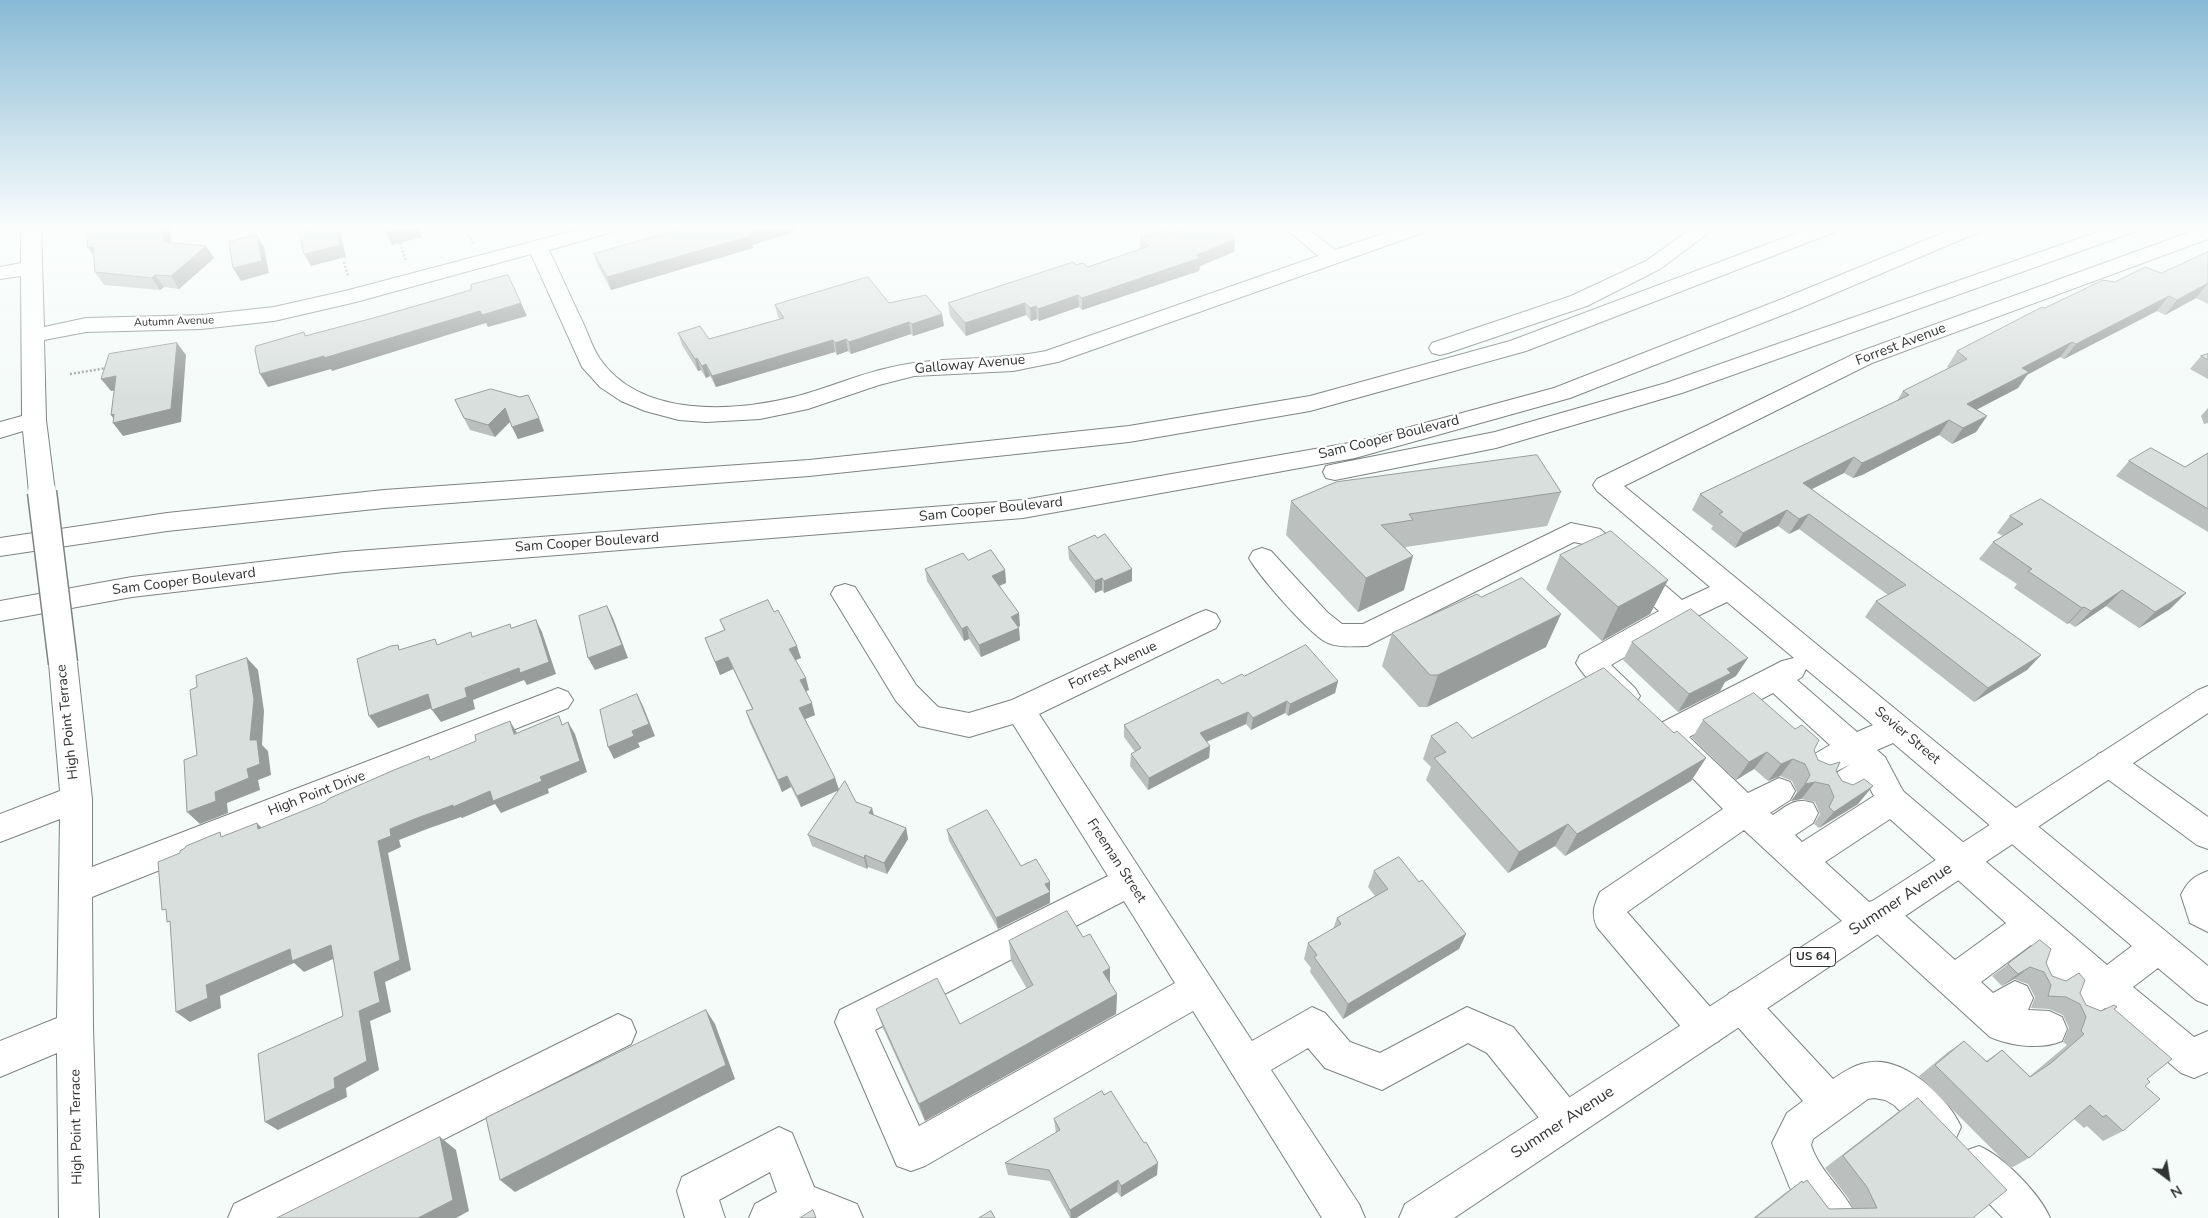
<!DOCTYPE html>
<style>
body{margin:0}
#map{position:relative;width:2208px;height:1218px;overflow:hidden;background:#f5fbf9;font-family:"Nunito Sans",sans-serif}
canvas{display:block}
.north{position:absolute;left:2143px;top:1153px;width:50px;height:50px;-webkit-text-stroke:4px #fff;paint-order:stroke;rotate:149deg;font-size:14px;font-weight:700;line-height:20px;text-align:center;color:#313433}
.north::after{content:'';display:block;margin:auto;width:18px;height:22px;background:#313433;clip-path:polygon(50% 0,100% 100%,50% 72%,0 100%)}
</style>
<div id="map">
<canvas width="2208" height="1218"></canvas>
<div class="north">N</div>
</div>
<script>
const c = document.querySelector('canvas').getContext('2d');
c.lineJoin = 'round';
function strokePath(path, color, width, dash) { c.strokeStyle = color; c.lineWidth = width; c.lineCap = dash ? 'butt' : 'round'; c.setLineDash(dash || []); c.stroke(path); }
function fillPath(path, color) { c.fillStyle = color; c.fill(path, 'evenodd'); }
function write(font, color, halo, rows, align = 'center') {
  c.font = font + ' "Nunito Sans",sans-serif'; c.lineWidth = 5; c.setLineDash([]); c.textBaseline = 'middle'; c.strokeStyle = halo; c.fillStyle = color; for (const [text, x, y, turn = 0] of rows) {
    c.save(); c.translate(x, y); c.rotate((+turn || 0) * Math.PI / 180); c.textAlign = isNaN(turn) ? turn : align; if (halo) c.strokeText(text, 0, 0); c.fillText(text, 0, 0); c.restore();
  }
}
const minor = new Path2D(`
 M21 228H41L44 327 86 318 201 315 274 307 345 291 584 228H616L613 232 549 250C561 275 572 300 584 325 589 336 593 349 600 359 641 418 733 412 794 397 826 389 856 375 888 368 940 355 993 362 1046 351L1318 256 1285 228H1307L1335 250 1399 228H1428L1425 232 1058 362 1013 371 914 376 879 385 808 409 760 419 706 422 679 420 645 411 621 401 600 387 582 367 531 254 356 302 274 321 201 329 86 332 44 340 46 420 55 492 51 498 42 501 33 498 29 492 23 431 0 438V422L22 416 21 276 0 279V267L21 263Z
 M2201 228H2208V239L1872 363 1624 486 2208 966V1005L2196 1000 2158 968 2133 987 2194 1037 2208 1031V1072L2194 1078 2181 1073 2105 1008 2094 1016 2082 1021 2070 1016 2064 1004 2070 992 2079 985 2071 978 2048 991 2036 986 2031 974 2036 962 2045 956 2031 945 1981 982 1993 993 2015 981 2027 986 2033 998 2028 1010 2049 1011 2062 1017 2067 1029 2062 1041C2041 1050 2011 1046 1990 1037L1877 934 1867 938 1855 933 1744 830 1627 912 1719 1017 1724 1029 1719 1041 1706 1047 1693 1041 1597 927C1591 914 1594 905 1600 892L1723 809 1660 745 1655 744 1651 735 1655 726 1782 661 1794 658 1727 602 1689 620 1611 665 1635 688 1640 696 1635 704C1632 705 1627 708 1624 707 1611 706 1582 674 1576 663L1580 655 1659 611 1583 544 1574 542 1367 646C1355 646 1340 648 1328 643 1311 636 1258 575 1249 558L1253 551 1262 548 1271 551 1327 612 1342 624H1363L1571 523 1600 529 1682 600 1710 587 1597 491 1593 485 1597 479 1856 353ZM1806 669 1873 725 1857 732 1797 680 1802 677ZM1773 693 1830 745 1806 759 1802 768 1806 777 1817 781 1851 764 1828 778 1823 787 1828 796 1839 800 1868 785 1874 796 1802 842 1795 835 1813 823 1818 813 1813 803C1795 797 1788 805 1773 815L1770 813 1790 800 1795 791 1790 782 1779 778 1748 793 1689 737ZM1893 743 2132 946 2107 965 1903 791 1885 757 1877 750ZM1890 819 2006 923 1955 960 1891 903 1879 899 1869 902 1825 862Z
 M845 584 855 587 916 685 938 707 969 713 1012 700 1196 614 1206 610 1216 614 1220 621 1216 628 1039 714 1252 1041 1312 1007 1325 1013 1350 1042 1380 1053 1467 1007 1513 1027 1578 1108 1584 1121 1578 1134 1565 1140 1552 1134 1487 1053 1468 1043 1382 1090 1325 1068 1308 1048 1271 1070 1359 1204 1365 1218H1322L1193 1011 925 1166 911 1171 897 1166 835 1022 840 1010 1108 876 1013 724 969 737 919 726 896 701 831 594 835 587ZM1124 901 1175 983 919 1126 875 1030Z
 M63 652 73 655 77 663 92 799V867L548 692 558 688 568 692 573 700 568 708 92 897 93 1028 99 1218H59L57 1053 0 1077V1041L57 1018 60 819 0 842V814L60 791 49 663 53 655Z
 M2109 750 2120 754 2208 817V849L2197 845 2098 772 2094 763 2098 754Z
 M2208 871V932L2190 923 2181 895C2187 882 2194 876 2208 871Z
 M1741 988 1753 993 1833 1079C1845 1071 1857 1063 1872 1062 1905 1058 1949 1098 1961 1127L1955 1140 1942 1146 1929 1140 1894 1105 1885 1100 1874 1098 1868 1099 1813 1139 1811 1145C1820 1173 1846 1191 1857 1218H1811L1790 1188 1772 1143 1787 1113 1803 1101 1729 1017 1723 1005 1729 993Z
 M618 1014 631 1020 636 1032 631 1044 289 1218H228L234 1204Z
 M779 1127 792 1133 814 1187 857 1204 863 1218H749L755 1204 777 1192 770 1172 719 1200 725 1218H685L677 1191 682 1177Z
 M1979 1146C2003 1156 2040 1194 2050 1218H2003L1965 1179 1960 1165 1965 1151Z`);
const major = new Path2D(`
 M2208 686V713L1454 1218H1399L1405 1204 2198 690Z`);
const highway = new Path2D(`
 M1692 228H1715L1660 269 1587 306 1448 353 1440 355 1432 353 1429 348 1432 343 1571 296 1646 261Z
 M1810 228H1838L1835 232 1526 351 1310 411 1129 442 809 476 384 508 167 531 0 556V538L167 513 384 490 809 460 1129 426 1310 396 1510 341Z
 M1955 228H1982L1979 232 1798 309 1570 398 1355 458 1023 518 344 572 132 597 0 621V601L132 577 344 552 1023 500 1355 442 1554 388 1782 299Z
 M2109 228H2137L2134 232 1682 393 1496 448 1335 480 1326 478 1323 472 1326 466 1335 464 1495 432 1666 383Z`);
strokePath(minor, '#7e8382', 2);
strokePath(major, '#7e8382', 2);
strokePath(highway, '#7e8382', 2);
strokePath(new Path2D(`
 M467 231 473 244
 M400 243 406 261
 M344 262 348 276
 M70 374 107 368`), '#9da2a0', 2.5, [2, 2]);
fillPath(minor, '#fff');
fillPath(major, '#fff');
fillPath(highway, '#fff');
const minorBridge = new Path2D(`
 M42 492 63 663`);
strokePath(minorBridge, '#7e8382', 31, []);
strokePath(minorBridge, '#fff', 28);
fillPath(new Path2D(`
 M87 228H170L171 243 206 246 214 258 179 289 164 287 160 290 104 285 95 272 94 257Z
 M684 228H794V232L752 245 753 248 611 290 598 266 594 254Z
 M1172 233 1235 239 1234 252 1200 266 1199 271 1082 310 1079 307 1039 321 1037 319 1031 321 1026 315 966 336 950 316 948 303 1076 265 1088 267 1140 250V238Z
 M2208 252V304L2196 298 2165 315 2157 311 2064 359 2060 357 2027 375 2018 388 1976 409 1987 416 1976 432 1952 444 1939 435 1862 475 1853 478 1844 473 1812 489 2041 655 2027 670 1974 702 1865 617 1876 601 1888 595 1799 529 1789 534 1778 526 1735 548 1711 529 1713 526 1692 510 1700 494 1897 401 1903 391 1949 368 1947 367 1957 351 2045 308 2115 282 2161 273Z
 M889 303 944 326 913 336 911 334 851 354 848 351 837 355 835 352 716 387 710 376 706 378 701 370 698 371 682 345 678 333 709 339 780 319 778 317 775 305Z
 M2208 354V379L2190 369 2201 356Z
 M455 400 544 431 518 439 510 421 495 437 470 430Z
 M2208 408V423L2204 424 2201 416Z
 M2208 453V532L2116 476 2129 461 2185 467Z
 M1561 492 1547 526 1406 547 1404 590 1358 612 1286 535 1291 501Z
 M2010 516 2186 593 2170 609 2139 628 2106 606 2075 627 2069 623 2067 624 2014 588 2017 584 1979 559 1993 542 2003 536 1997 533Z
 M1068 547 1132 581 1104 593 1102 590 1095 593 1069 559Z
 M1560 555 1668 580 1650 614 1602 641 1546 589Z
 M968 560 1005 570 1006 583 999 586 1020 626 1018 627 1020 640 981 657 969 639 964 641 927 581 925 569Z
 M1481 597 1546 647 1427 707H1419L1382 666 1392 633Z
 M774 612 801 658 796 660 809 690 806 691 815 715 805 719 835 778 839 790 874 815 906 828 908 839 887 874 868 867 867 869 812 846 808 835 839 790 801 807 791 787 782 792 750 723 746 711 752 709 733 669 720 675 705 638 724 630 720 620Z
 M1632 642 1736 676 1725 682 1720 691 1678 712 1623 660Z
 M1244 676 1338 681 1335 693 1288 716 1285 713 1251 730 1246 724 1207 742 1210 746 1209 758 1148 790 1130 766 1131 754 1135 752 1124 737V725L1222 684Z
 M1703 720 1814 750 1818 760 1836 771 1858 804 1819 828 1814 824 1820 814 1815 802 1801 799 1791 801 1797 792 1792 781 1780 776 1768 781 1754 769 1736 780 1692 738Z
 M1674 733 1706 758 1691 781 1565 856 1555 846 1508 873 1426 780 1431 767 1423 759 1431 736 1472 738Z
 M947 830 1021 866 1050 882V903L998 929 949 841Z
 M1374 871 1419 882 1466 934 1459 949 1343 1019 1310 972 1311 968 1304 959 1308 943 1333 929 1337 918 1375 896 1368 887Z
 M1083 937 1110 968V984L1117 994 1116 1014 925 1121 883 1028 876 1009 960 1024 1027 989 1011 961 1009 941Z
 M2046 963 2052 976 2080 993 2086 1005 2101 1011 2114 1009 2147 1079 2145 1086 2123 1131 2103 1141 2087 1126 2084 1128 2074 1119 2029 1158 2011 1168 1919 1076 1948 1052 1964 1041 1986 1061 2002 1050 2030 1076 2067 1045 2063 1042 2069 1028 2063 1015 2049 1009 2031 1008 2035 997 2028 984 2014 979 2002 986 1992 976 2008 964Z
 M1918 1098 1974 1218H1753L1785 1193 1802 1181 1803 1183 1807 1180 1829 1209 1853 1208 1848 1198 1825 1168 1899 1111Z
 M1054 1119 1157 1175 1121 1197 1117 1192 1076 1218H1070L1050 1181 1008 1175 1005 1163 1056 1133Z`), '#bbc0be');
fillPath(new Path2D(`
 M163 228H170L172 255 164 242Z
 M335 228H336L341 235 346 257 311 266 304 254Z
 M404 228H418L422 237 392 245 386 233Z
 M764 228H794V232L752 245 753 248 611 290 607 277Z
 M861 228H871L861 230Z
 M900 228H910L901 230Z
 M257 235 264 247 269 273 241 281 233 268Z
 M1235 239 1234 252 1200 266 1199 271 1082 310V298L1197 255Z
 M206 246 214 258 179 289 171 276Z
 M93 247 97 260 88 248Z
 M155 275 164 287 160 290 152 278Z
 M2208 283 2196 298 2165 315 2177 300Z
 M1078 295 1079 307 1039 321 1038 309Z
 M2169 296 2157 311 2064 359 2076 344Z
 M521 303 527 316 488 327 486 323 332 371 331 369 268 387 260 374 480 311Z
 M1025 303 1026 315 966 336 965 323Z
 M1036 306 1037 319 1031 321 1030 308Z
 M942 314 944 326 913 336 912 324Z
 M909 322 911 334 851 354 849 342Z
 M846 339 848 351 837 355 835 343Z
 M833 340 835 352 716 387 712 376Z
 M2072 342 2060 357 2027 375 2018 388 1957 420 1967 404 2022 368Z
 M177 343 186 355 181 422 123 436 113 423 116 422 111 415Z
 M697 358 701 370 698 371 695 359Z
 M706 364 710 376 706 378 702 366Z
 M116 376 126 389 111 391 101 379Z
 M505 408 511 421 495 437 488 425Z
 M1987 416 1976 432 1952 444 1963 428Z
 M539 418 544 431 518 439 512 427Z
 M1949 420 1939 435 1862 475 1853 478 1862 463Z
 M1854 457 1844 473 1794 498 1803 483Z
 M1787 510 1778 526 1735 548 1743 533Z
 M1809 514 1799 529 1789 534 1799 519Z
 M1413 556 1404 590 1358 612 1366 578Z
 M1132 569V581L1104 593V581Z
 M1005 570 1006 583 994 588 992 576Z
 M1102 578V590L1095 593V581Z
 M1668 580 1650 614 1602 641 1618 607Z
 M2122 590 2106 606 2075 627 2091 611Z
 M2186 593 2170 609 2139 628 2155 612Z
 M607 606 613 618 628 658 595 670 588 658Z
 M2084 607 2069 623 2067 624 2082 608Z
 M1019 613 1020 626 1012 629 1011 617Z
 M1561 614 1546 647 1427 707 1438 675Z
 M536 620 542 632 556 674 527 685 524 680 473 700 475 709 441 722 432 710Z
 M967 626 969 639 964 641 962 629Z
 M1019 628 1020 640 981 657 979 645Z
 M797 646 801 658 793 661 789 649Z
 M2041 655 2027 670 1974 702 1988 688Z
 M728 657 733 669 720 675 715 662Z
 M247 658 258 670 264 711 262 745 268 751 271 775 258 780 260 790 227 803 228 813 200 824 187 812 247 769 250 740Z
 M1748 658 1736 676 1725 682 1720 691 1678 712 1689 694 1727 669Z
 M806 678 809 690 804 692 800 680Z
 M1338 681 1335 693 1288 716 1290 704Z
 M428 694 437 706 378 728 369 716Z
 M637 694 643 706 655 736 638 743 640 747 614 759 608 747 632 731Z
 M1287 701 1285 713 1251 730 1253 718Z
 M812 703 815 715 803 720 799 708Z
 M1248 712 1246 724 1199 745 1200 733Z
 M510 721 517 733 514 734Z
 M568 722 575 734 587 772 548 789 549 793 501 813 495 804 462 818 461 817 427 829 399 840 401 847 388 853 411 970 385 982 391 1012 370 1021 379 1070 346 1088 347 1097 278 1130 265 1122 334 1078 374 972 378 841 390 829 417 818 490 791 540 777Z
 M1210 746 1209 758 1148 790 1149 778Z
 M1767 752 1754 769 1736 780 1749 762Z
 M1706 758 1691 781 1565 856 1577 834Z
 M1793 759 1780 776 1768 781 1781 764Z
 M787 776 791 787 782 792 778 780Z
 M835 778 839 790 801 807 797 796Z
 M1815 782 1801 799 1791 801 1805 784Z
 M1873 786 1858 804 1819 828 1834 812Z
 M872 808 875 819 869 813Z
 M257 823 268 834 258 829Z
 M1568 824 1555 846 1508 873 1519 852Z
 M906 828 908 839 887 874 884 863Z
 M865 855 868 867 867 869 864 858Z
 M1050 882V903L998 929 996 918 1045 884Z
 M1466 934 1459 949 1343 1019 1348 1004Z
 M331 945 342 955 304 972 294 963 220 996 221 1008 190 1022 176 1012 206 985 290 949Z
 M2030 967 2014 979 2002 986 2018 974Z
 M1110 968V988L1103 972Z
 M1117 994 1116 1014 925 1121 919 1104Z
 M706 1010 715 1024 735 1079 515 1192 500 1180Z
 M440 1137 456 1150 469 1211 456 1218H418Z
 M1158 1163 1157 1175 1121 1197V1186Z
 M1118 1180 1117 1192 1076 1218H1071L1070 1210Z`), '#989c9b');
const building = new Path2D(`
 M87 228H163L164 242 206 246 171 276 155 275 152 278 95 272 93 247 88 248Z
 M315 228H335L340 245 304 254 299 232Z
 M384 228H404L386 233Z
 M684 228H764L747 233 750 236 607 277 594 254Z
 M1187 228H1222L1235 239 1197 255 1200 258 1082 298 1078 295 1038 309 1036 306 1030 308 1025 303 965 323 948 303 1073 262 1076 265 1083 263 1088 267 1149 246 1140 238 1168 229 1172 233Z
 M257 235 262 261 233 268 229 242Z
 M2208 252V283L2177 300 2169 296 2076 344 2072 342 2022 368 2029 372 1967 404 1987 416 1963 428 1949 420 1871 459 1862 463 1854 457 1803 483 2041 655 1988 688 1876 601 1906 585 1809 514 1799 519 1787 510 1743 533 1719 514 1723 512 1700 494 1909 395 1903 391 1967 359 1957 351 2042 307 2045 308 2103 280 2115 282 2145 267 2161 273Z
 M508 275 521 303 482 315 480 311 324 358V356L260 374 255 350 256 346 304 332 305 336 377 317 471 290V285Z
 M868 277 889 303 926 295 942 314 912 324 909 322 849 342 846 339 835 343 833 340 712 376 706 364 702 366 697 358 695 359 678 333 700 326 709 339 784 318 775 305Z
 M177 343 171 409 113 423 114 414 111 415 116 376 101 379 109 354Z
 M2208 354V360L2201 356Z
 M491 389 520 397 528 395 539 418 512 427 505 408 488 425 464 418 455 400Z
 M2151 448 2185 467 2208 453V509L2129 461Z
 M1537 455 1561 492 1409 514 1413 520 1381 525 1413 556 1366 578 1291 501 1336 482Z
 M2041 499 2186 593 2155 612 2122 590 2091 611 2084 607 2082 608 2028 571 2032 569 1993 542 2023 524 2010 516Z
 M1611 531 1668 580 1618 607 1560 555Z
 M1105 534 1132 569 1104 581 1102 578 1095 581 1068 547 1095 535 1097 538Z
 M991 550 1005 570 992 576 1019 613 1011 617 1019 628 979 645 967 626 962 629 925 569 963 553 968 560Z
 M1522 578 1561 614 1438 675H1430L1392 633 1477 594 1481 597Z
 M768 600 774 612 778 610 797 646 789 649 806 678 800 680 812 703 799 708 835 778 797 796 787 776 778 780 746 711 753 709 728 657 715 662 705 638 725 630 720 620Z
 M607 606 622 645 588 658 579 616Z
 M1691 609 1748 658 1727 669 1731 673 1689 694 1632 642Z
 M536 620 549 662 520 673 519 668 465 688 467 697 432 710 428 694 369 716 357 659 391 646 398 645 399 650 435 639 437 645 471 632 472 637 510 624 511 628Z
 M1306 645 1338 681 1290 704 1287 701 1253 718 1248 712 1200 733 1210 746 1149 778 1131 754 1141 748 1124 725 1218 679 1222 684 1242 674 1244 676Z
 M247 658 254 699 250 740H257L260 764 247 769 249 778 215 792 216 801 187 812 184 760 197 755 190 690 197 687 196 676Z
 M1604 668 1674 733 1677 731 1706 758 1577 834 1568 824 1519 852 1434 758 1446 752 1431 736 1457 722 1472 738Z
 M1754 693 1795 729 1802 725 1819 740 1814 750 1818 760 1830 765 1840 762 1836 771 1842 781 1853 785 1864 779 1873 786 1834 812 1829 807 1834 797 1829 785 1815 782 1805 784 1810 775 1805 764 1793 759 1781 764 1767 752 1749 762 1703 720Z
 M637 694 649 724 632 731 634 736 608 747 600 710Z
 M559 716 562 725 568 722 580 761 540 777 542 781 493 801 490 791 453 807V805L417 818 390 829 391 836 378 841 400 960 374 972 380 1002 359 1011 367 1061 334 1078 335 1088 265 1122 258 1054 343 1016 331 945 292 961 290 949 206 985 208 998 176 1012 170 921 167 922 166 909 162 910 158 862 180 853V851L185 848 186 846 220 832 221 837 257 823 258 829 325 802 330 798 394 770 429 756 430 760 476 741 475 735 510 721 514 734Z
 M845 781 856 802 872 808 869 813 906 828 884 863 865 855 864 858 808 835Z
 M987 810 1021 866 1036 859 1050 882 1045 884 1050 892 996 918 947 830Z
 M1399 857 1419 882 1422 880 1466 934 1348 1004 1314 957 1317 955 1308 943 1341 924 1337 918 1388 889 1374 871Z
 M1067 911 1083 937 1090 934 1110 968 1103 972 1117 994 919 1104 876 1009 937 978 960 1024 1033 985 1009 941Z
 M2040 940 2051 949 2046 963 2052 976 2066 981 2079 973 2085 980 2080 993 2086 1005 2101 1011 2114 1005 2117 1007 2114 1009 2172 1059 2147 1079 2150 1082 2145 1086 2160 1099 2123 1131 2106 1115 2103 1117 2090 1105 2029 1158 1935 1065 1964 1041 1987 1062 2002 1050 2030 1077 2051 1063 2084 1034 2081 1031 2086 1017 2080 1004 2066 997 2048 996 2051 985 2044 972 2030 967 2018 974 2008 964Z
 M706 1010 726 1065 500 1180 486 1118Z
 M1102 1091 1104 1095 1111 1091 1144 1143 1146 1142 1158 1163 1121 1186 1118 1180 1070 1210 1049 1170 1005 1163 1060 1130 1054 1119Z
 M1918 1098 2007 1190 1974 1217V1218H1755L1802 1181 1803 1183 1807 1180 1829 1209 1877 1208 1867 1187 1843 1156Z
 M440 1137 453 1200 418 1218H277Z
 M813 1210 816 1218H800Z
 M991 1211 995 1218H979Z`);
fillPath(building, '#d9dfdd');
strokePath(building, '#989c9b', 1);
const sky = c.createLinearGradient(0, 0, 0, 398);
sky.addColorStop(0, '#88bad5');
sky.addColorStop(0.57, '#fafdfc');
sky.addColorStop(1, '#fafdfc00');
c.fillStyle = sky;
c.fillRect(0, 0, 2208, 398);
write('11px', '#313433', '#fff', [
 ["Autumn Avenue",174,322,-2]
]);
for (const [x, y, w] of [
 [1813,957,45]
]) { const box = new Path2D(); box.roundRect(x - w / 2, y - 9.5, w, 19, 4); c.fillStyle = '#fff'; c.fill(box); strokePath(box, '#313433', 1); }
write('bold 12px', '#313433', null, [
 ["US 64",1813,957]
]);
write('14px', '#313433', '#fff', [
 ["Forrest Avenue",1901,345,-21],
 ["Galloway Avenue",970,365,-5],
 ["Sam Cooper Boulevard",1389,438,-14],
 ["Sam Cooper Boulevard",991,510,-6],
 ["Sam Cooper Boulevard",587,543,-4],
 ["Sam Cooper Boulevard",184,582,-7],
 ["Forrest Avenue",1113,666,-25],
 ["High Point Terrace",68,722,-96],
 ["Sevier Street",1907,736,40],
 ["High Point Drive",317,794,-21],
 ["Freeman Street",1116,861,57],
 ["High Point Terrace",77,1127,-91]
]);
write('16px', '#313433', '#fff', [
 ["Summer Avenue",1901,900,-33],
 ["Summer Avenue",1563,1123,-33]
]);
</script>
